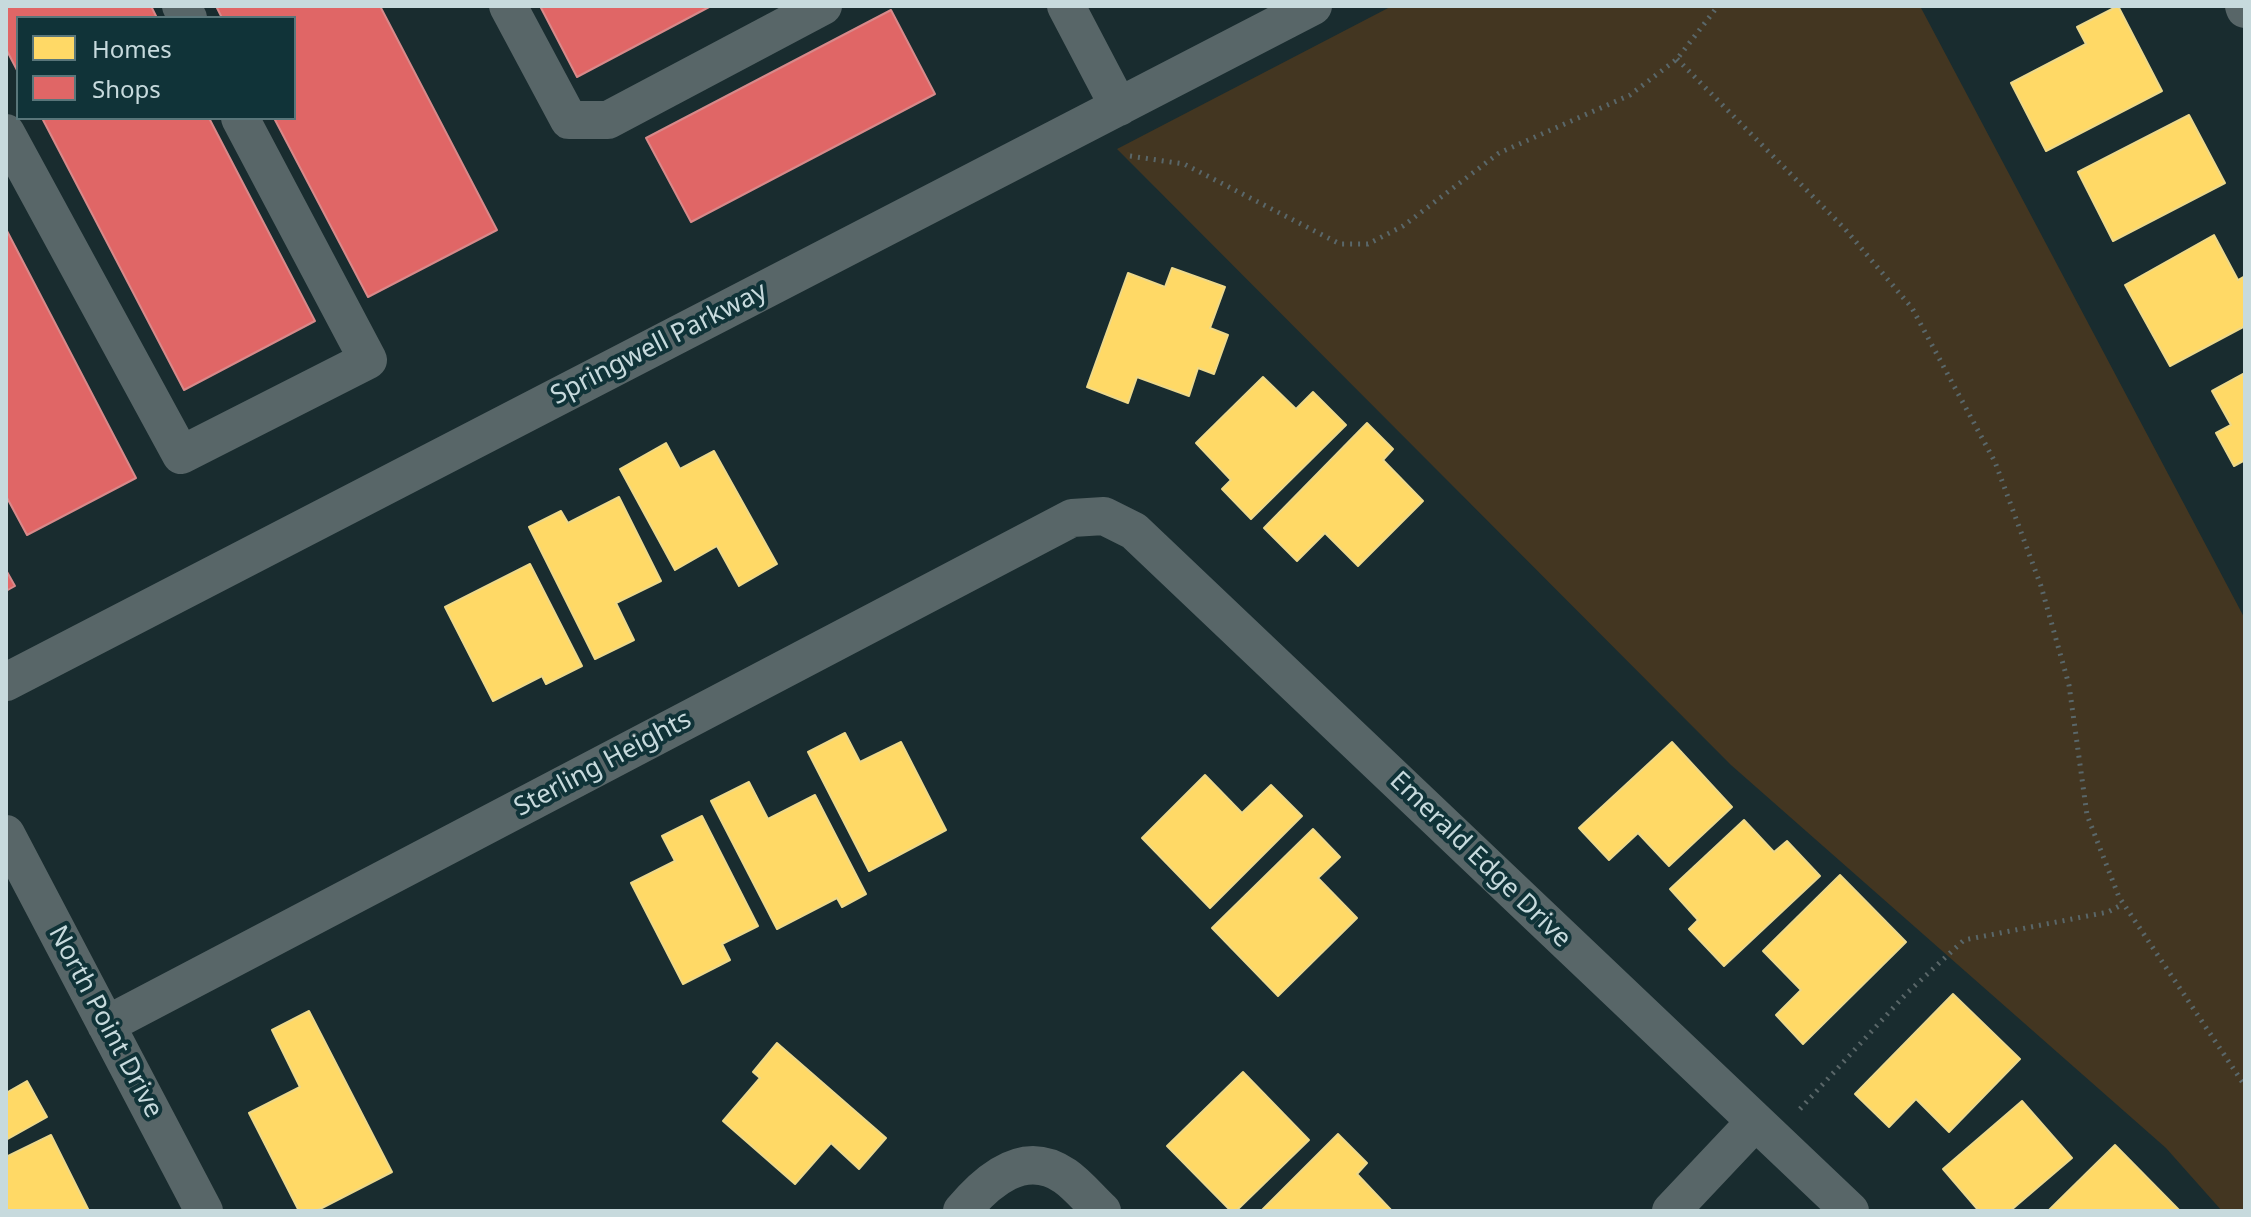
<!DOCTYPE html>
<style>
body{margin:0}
#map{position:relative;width:2251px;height:1217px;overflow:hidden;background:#192c2f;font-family:"Noto Sans",sans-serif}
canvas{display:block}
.frame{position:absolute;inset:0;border:8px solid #c7dadd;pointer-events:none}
.legend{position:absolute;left:16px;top:16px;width:280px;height:104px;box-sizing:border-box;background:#103338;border:2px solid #59767a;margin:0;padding:10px 14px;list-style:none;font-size:24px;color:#c7dadd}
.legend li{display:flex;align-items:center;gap:16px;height:40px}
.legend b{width:40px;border:2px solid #59767a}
</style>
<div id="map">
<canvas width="2251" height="1217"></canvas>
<div class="frame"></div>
<ul class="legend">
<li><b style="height:22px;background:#ffd966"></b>Homes</li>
<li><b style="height:22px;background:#e06666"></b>Shops</li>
</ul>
</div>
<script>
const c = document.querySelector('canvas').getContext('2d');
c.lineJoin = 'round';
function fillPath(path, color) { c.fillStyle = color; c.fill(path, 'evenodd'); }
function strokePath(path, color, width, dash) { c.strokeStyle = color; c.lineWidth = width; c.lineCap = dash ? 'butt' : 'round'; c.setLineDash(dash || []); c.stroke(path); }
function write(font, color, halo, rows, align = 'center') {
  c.font = font + ' "Noto Sans",sans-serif'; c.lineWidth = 8; c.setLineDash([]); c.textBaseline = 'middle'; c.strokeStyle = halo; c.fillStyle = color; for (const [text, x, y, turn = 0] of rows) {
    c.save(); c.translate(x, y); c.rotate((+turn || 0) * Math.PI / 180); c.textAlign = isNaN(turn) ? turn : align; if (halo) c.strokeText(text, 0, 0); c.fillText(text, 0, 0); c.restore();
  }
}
fillPath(new Path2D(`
 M1392 6H1920L2245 619V1211H2222L2166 1148 1731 765 1117 149Z`), '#433621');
const homes = new Path2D(`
 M2118 6 2162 91 2046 151 2011 83 2086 44 2077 27Z
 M2189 115 2225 183 2113 241 2078 172Z
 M2214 235 2238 280 2245 276V326L2170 366 2125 285Z
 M1172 268 1225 287 1210 328 1228 335 1214 374 1198 368 1189 396 1137 377 1128 403 1087 387 1128 273 1165 287Z
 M2245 373V460L2234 466 2216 433 2231 425 2212 391Z
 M1263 377 1296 409 1313 392 1346 425 1251 519 1222 489 1231 480 1196 443Z
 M1367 423 1393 449 1383 460 1423 501 1358 566 1325 533 1297 561 1264 528Z
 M666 443 680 469 714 451 777 564 739 586 717 546 675 570 620 469Z
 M619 497 661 581 616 603 634 640 595 659 529 527 561 511 568 523Z
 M530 564 582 666 546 684 542 676 493 701 445 607Z
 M845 733 860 762 901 742 946 830 869 871 808 752Z
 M1672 742 1732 807 1669 866 1638 833 1609 860 1579 828Z
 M1205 775 1242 813 1271 785 1302 816 1210 908 1142 838Z
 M749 782 768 819 815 795 866 894 842 907 837 898 777 929 711 801Z
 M702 816 758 926 722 944 730 960 683 984 631 883 675 861 662 836Z
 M1744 820 1774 852 1787 841 1820 876 1724 966 1689 929 1698 920 1670 889Z
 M1313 829 1340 857 1318 878 1357 918 1278 996 1212 928Z
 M1840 875 1906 942 1803 1044 1776 1015 1801 990 1763 951Z
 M1953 994 2020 1059 1949 1132 1916 1099 1889 1127 1855 1094Z
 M309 1011 392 1172 316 1211H299L249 1113 300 1087 272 1030Z
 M777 1043 886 1138 859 1169 831 1143 795 1184 723 1121 760 1078 753 1072Z
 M1243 1072 1309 1140 1236 1211H1231L1167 1146Z
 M27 1081 47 1117 6 1140V1093Z
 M2022 1101 2072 1158 2010 1211H1979L1943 1169Z
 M1338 1134 1367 1163 1357 1174 1392 1211H1261Z
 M51 1135 89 1211H6V1157Z
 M2115 1145 2180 1211H2048Z`);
fillPath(homes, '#ffd966');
strokePath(homes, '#eed98a', 2);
const shops = new Path2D(`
 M6 6H151L157 18H18V72L6 49Z
 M216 6H380L497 230 368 297 274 118H294V18H222Z
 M540 6H711L577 77Z
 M891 10 935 94 691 222 646 138Z
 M42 118H209L315 321 184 390Z
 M6 229 136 478 27 535 6 496Z
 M6 570 15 586 6 591Z`);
fillPath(shops, '#e06666');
strokePath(shops, '#d8898a', 2);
strokePath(new Path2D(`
 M1677 59 1845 229 1912 308 1995 462 2041 586 2069 685 2087 815 2119 897 2245 1086
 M1130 156 1184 164 1340 244H1368L1403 226 1499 153 1630 95 1677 59 1718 6
 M1800 1109 1906 994 1964 940 2108 912 2123 904`), '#5a6769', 5, [2, 6]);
strokePath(new Path2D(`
 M181 6 188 18
 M508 6 569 120H608L823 6
 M1066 6 1119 107
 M2244 6 2245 9
 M6 133 181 455 368 360 240 118
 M6 682 1313 6
 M6 834 204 1211
 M106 1025 1072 518 1104 516 1134 531 1850 1211
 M962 1211C987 1181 1024 1148 1065 1176 1078 1185 1090 1200 1102 1211
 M1671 1211 1755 1122`), '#586668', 38);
write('26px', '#c7dadd', '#103338', [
 ["Springwell Parkway",659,344,-27],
 ["Sterling Heights",603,764,-28],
 ["Emerald Edge Drive",1480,860,44],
 ["North Point Drive",105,1022,62]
]);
</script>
